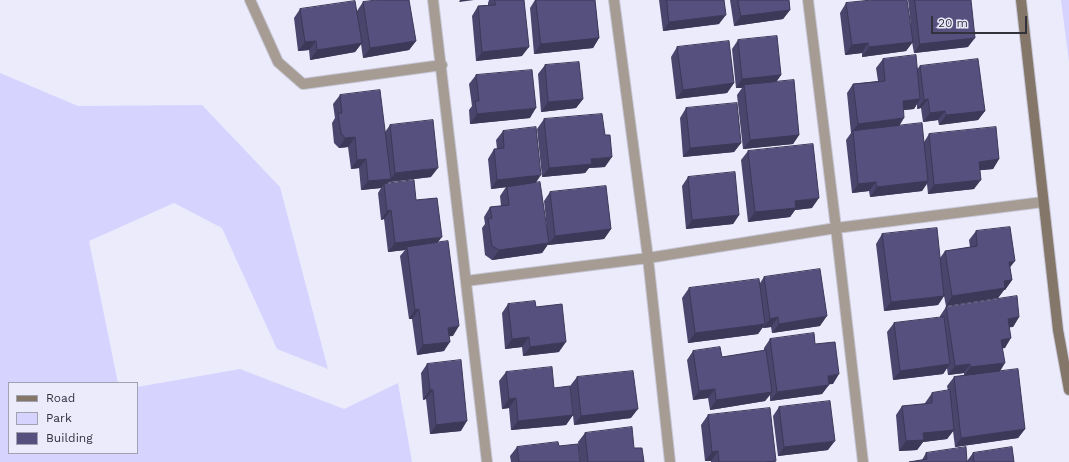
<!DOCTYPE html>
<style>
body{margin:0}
#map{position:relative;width:1069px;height:462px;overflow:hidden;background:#ebebfc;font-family:"Work Sans",sans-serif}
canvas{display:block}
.legend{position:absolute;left:8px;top:382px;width:130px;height:72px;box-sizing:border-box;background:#ebebfc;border:1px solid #a1a1af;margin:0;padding:5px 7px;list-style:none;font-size:12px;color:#32313c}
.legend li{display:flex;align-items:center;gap:8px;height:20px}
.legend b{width:20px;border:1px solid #a1a1af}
.scale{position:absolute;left:931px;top:16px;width:96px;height:18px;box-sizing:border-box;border:2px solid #32313c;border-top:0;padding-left:5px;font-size:12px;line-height:14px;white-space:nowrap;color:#32313c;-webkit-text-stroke:3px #ebebfc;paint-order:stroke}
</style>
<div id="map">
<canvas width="1069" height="462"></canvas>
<ul class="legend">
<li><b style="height:5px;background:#847668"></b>Road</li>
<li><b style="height:11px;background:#d6d4fe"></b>Park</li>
<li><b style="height:11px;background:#55507e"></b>Building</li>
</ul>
<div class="scale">20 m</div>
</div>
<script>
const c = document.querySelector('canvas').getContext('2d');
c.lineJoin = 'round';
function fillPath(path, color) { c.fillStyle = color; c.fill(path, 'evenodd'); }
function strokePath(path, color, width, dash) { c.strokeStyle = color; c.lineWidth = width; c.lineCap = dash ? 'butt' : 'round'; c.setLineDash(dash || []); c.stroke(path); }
fillPath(new Path2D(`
 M1061 0H1069V62Z
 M0 73 78 106 202 105 280 187 328 369 277 349 222 228 174 203 89 241 118 383H9V453H137V387L240 369 344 409 398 383 412 462H0Z`), '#d6d4fe');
const street = new Path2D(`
 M250 0 278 62 303 84 442 65
 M433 0 487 462
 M614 0 648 258 670 462
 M808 0 836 228 863 462
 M466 281 648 258 836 228 1043 202`);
const secondary = new Path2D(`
 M1021 0 1058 330 1069 390`);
strokePath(street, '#c6c6d6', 12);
strokePath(secondary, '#c6c6d6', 12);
strokePath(street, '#a69c93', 10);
strokePath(secondary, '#847668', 10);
fillPath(new Path2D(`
 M489 0H524L522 56 476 61 472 16 478 6 488 5V3Z
 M535 0H595L599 38 593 48 534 54 530 8Z
 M659 0H724L719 24 663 31Z
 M730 0H789L790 10 783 19 734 26Z
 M908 0H971L968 47 914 53 912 42 906 51 862 57V53L845 55 840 13 846 3 911 27Z
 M363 2 416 41 409 50 363 58 361 44 355 52 310 60 309 50 298 51 294 18 300 9 357 11Z
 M738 40 781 75 776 82 799 135 793 144 743 149 737 95 742 88H736L732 49Z
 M677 47 734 83 727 93 676 99 671 57Z
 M883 59 917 69 920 66 985 111 978 120 939 125 938 120 923 122 921 108 917 109V104L914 109 903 110 899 126 924 142 929 134 999 159 993 169 980 170 974 189 928 194 927 184 922 191 870 197 869 191 852 193 846 140 851 133 847 93 853 84 878 81 876 68Z
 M545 65 583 99 576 108 541 112 538 74Z
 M476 75 530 118 470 124 469 110 472 106 469 84Z
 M340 95 385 132 390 125 431 177 389 182 387 184 416 200 438 243 453 336H449L444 351 417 355 412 319H409L400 256 405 250 388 252 384 219 381 220 378 193 381 188 361 190 359 168 351 169 348 147 339 148 334 143 332 123 335 118 333 104Z
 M686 108 741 143 734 152 683 157 680 118Z
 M544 119 605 167 589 168 585 173 542 177 537 129Z
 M503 131 536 183 547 230 544 201 550 192 611 229 604 239 548 245V244L542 253 492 260 485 255 482 228 485 224 484 217 490 207 501 206 500 196 506 187 491 189 488 159 494 149H497L496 140Z
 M748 151 812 208 795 210 790 217 748 222 741 160Z
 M688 177 739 215 733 224 686 229 682 186Z
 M976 231 1010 267 1012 280 1005 290H1004L998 298 946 306 944 296 938 305 884 311 876 244 882 234 940 258 945 251 970 247 969 240Z
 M764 277 820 326 772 333 771 327 763 328V327L758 334 688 343 682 298 689 288 760 283Z
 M508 304 536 307 559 352 523 356 522 347 505 349 502 313Z
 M946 307 1019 317 1013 327H1010L1005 348H1002L999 372 1025 429 1018 438 955 447 953 431 947 439 923 442 917 450 899 451 896 415 902 406 925 404V403L932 393 948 391 947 386 954 377 964 375V373L948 375 947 368 943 374 893 380 887 332 894 323 940 318V316Z
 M770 339 815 344 833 384H829L822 394 770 401V395L765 401 710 410 708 398 693 400 687 360 693 351 722 357 764 351V348Z
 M427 364 461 431 430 434 426 399 423 400 421 373Z
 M506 372 554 388 573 415 566 425 511 430 509 408 502 409 499 381Z
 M577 377 631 418 574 425 570 386Z
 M779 407 828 450 778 456 773 416Z
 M708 415 776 461 775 462H711V461H705L701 425Z
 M585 433 634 448 644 462H580L578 442Z
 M559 446 580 462H511L510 456 517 447Z
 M926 453 967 461 973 453 1014 462H909L922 460Z`), '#49456c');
fillPath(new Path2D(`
 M460 0H474L459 2Z
 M790 10 783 19 734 26 741 16Z
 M726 15 719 24 663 31 669 22Z
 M599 38 593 48 534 54 541 44Z
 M975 38 968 47 914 53 920 44Z
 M316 41 309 50 298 51 305 42Z
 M416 41 409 50 363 58 370 48Z
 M913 42 906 51 862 57 869 47Z
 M362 43 355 52 310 60 317 50Z
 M868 43 862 53 845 55 852 45Z
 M529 47 522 56 476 61 482 52Z
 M781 75 774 85H744L742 88H736L742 79Z
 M734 83 727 93 676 99 683 90Z
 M583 99 576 108 541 112 548 102Z
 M920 99 914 109 896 111 903 101Z
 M928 99 921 108 917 109 924 100Z
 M536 108 530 118 470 124 477 114Z
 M945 111 938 120 923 122 930 113Z
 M985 111 978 120 939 125 946 115Z
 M904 118 898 128 853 131 851 133 858 124Z
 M799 135 793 144 743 149 750 140Z
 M355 137 348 147 339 148 345 138Z
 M741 143 734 152 683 157 690 148Z
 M612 157 605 167 589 168 585 173 542 177 549 168 591 159Z
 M366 159 359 168 351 169 357 160Z
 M999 159 993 169 973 171 979 162Z
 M438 168 431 177 389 182 395 173Z
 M541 175 535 184 491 189 497 180Z
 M391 179 385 187 384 184 381 188 361 190 368 181Z
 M981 180 974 189 928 194 934 185Z
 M928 181 922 191 870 197 877 187Z
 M876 182 869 191 852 193 858 184Z
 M819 198 812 208 795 210 790 217 748 222 755 212 795 201Z
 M391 210 384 219 381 220 387 211Z
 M739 215 733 224 686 229 692 220Z
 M611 229 604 239 548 245 555 236Z
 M442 237 435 246 407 247 405 250 388 252 395 243Z
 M549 243 542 253 492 260 499 250Z
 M1015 261 1008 270 1009 262Z
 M1012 280 1005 290H1004L998 298 946 306 952 296 1004 281Z
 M944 296 938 305 884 311 891 302Z
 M419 309 412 319H409L415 310Z
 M827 316 820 326 772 333 779 324Z
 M778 317 771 327 763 328 770 319Z
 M1019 317 1013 327 1002 328 1008 319Z
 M765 324 758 334 688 343 695 333Z
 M459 326 453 336 442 337 448 328Z
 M529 337 522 347 505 349 512 339Z
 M1011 338 1005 348 994 350 1001 340Z
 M450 342 444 351 417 355 423 345Z
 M566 342 559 352 523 356 530 347Z
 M1005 363 999 373 964 377 970 367Z
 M950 364 943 374 893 380 900 371Z
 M970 364 964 373 948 375 955 366Z
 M839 374 833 384 821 385 828 376Z
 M829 385 822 394 770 401 777 392Z
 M715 389 708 398 693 400 699 391Z
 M430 390H433L426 399 423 400Z
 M772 392 765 401 710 410 716 400Z
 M516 398 509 408 502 409 509 399Z
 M638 409 631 418 574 425 581 416Z
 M573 415 566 425 511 430 518 421Z
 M467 421 461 431 430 434 436 425Z
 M1025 429 1018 438 955 447 961 438Z
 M954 430 947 439 923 442 917 450 899 451 906 441 923 433Z
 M835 441 828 450 778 456 784 447Z
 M718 451 711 461H705L712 452Z`), '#3c3858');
const building = new Path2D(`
 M377 0H409L416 41 370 48 363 2Z
 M495 0H524L529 47 482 52 478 6 495 5Z
 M536 0H595L599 38 541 44Z
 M667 0H724L726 15 669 22Z
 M738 0H789L790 10 741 16Z
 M872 0H907L913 42 869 47 868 43 852 45 846 3Z
 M915 0H971L975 38 920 44Z
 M355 1 362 43 317 50 316 41 305 42 300 9Z
 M777 36 781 75 742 79 738 40Z
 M729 41 734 83 683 90 677 47Z
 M916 55 920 99 903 101 904 118 858 124 853 84 885 81 883 59Z
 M978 59 985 111 946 115 945 111 930 113 928 99 924 100 920 66Z
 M579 62 583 99 548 102 545 65Z
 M532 70 536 108 477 114 475 101H479L476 75Z
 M794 80 799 135 750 140 744 85Z
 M380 90 391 179 368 181 366 159 357 160 355 137 345 138 341 133 338 113H342L340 95Z
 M737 103 741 143 690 148 686 108Z
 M602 114 605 135H610L612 157 591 159 592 164 549 168 544 119Z
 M433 120 438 168 395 173 390 125Z
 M922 123 928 181 877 187 876 182 858 184 853 131Z
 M536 127 541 175 497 180 494 149 504 148 503 131Z
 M996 127 999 159 979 162 981 180 934 185 929 134Z
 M813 144 819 198 795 201 796 208 755 212 748 151Z
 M735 172 739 215 692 220 688 177Z
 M414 180 416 200 437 198 442 237 395 243 391 210 387 211 384 184Z
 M540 182 549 243 499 250 492 246 488 219 492 218 490 207 509 205 507 187Z
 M606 186 611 229 555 236 550 192Z
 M1010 227 1015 261 1009 262 1012 280 1004 281 1005 288 952 296 945 251 977 246 976 231Z
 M937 228 944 296 891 302 882 234Z
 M448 241 459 326 448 328 450 342 423 345 419 309 415 310 407 247Z
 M820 269 827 316 779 324 778 317 770 319 764 277Z
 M759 279 765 324 695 333 689 288Z
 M1017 296 1019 317 1008 319 1011 338 1001 340 1005 363 970 367V364L955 366 946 307Z
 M535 301 536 307 562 304 566 342 530 347 529 337 512 339 508 304Z
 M944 317 950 364 900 371 894 323Z
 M814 333 815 344 835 342 839 374 828 376 829 385 777 392 770 339Z
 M720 347 722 357 766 350 772 392 716 400 715 389 699 391 693 351Z
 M461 360 467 421 436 425 433 390H430L427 364Z
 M552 367 554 388 570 386 573 415 518 421 516 398 509 399 506 372Z
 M1018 369 1025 429 961 438 954 377Z
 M633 371 638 409 581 416 577 377Z
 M950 390 954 430 923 433 924 440 906 441 902 406 932 403V393Z
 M830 401 835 441 784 447 779 407Z
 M770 408 776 461 765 462H719L718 451 712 452 708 415Z
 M632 427 634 448H642L644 462H588L585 433Z
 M558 442 559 446 578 444 580 462H519L517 447Z
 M966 447 967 462H909L927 459 926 453Z
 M1012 447 1014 462H974L973 453Z`);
fillPath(building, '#55507e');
strokePath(building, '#3c3858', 1);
</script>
